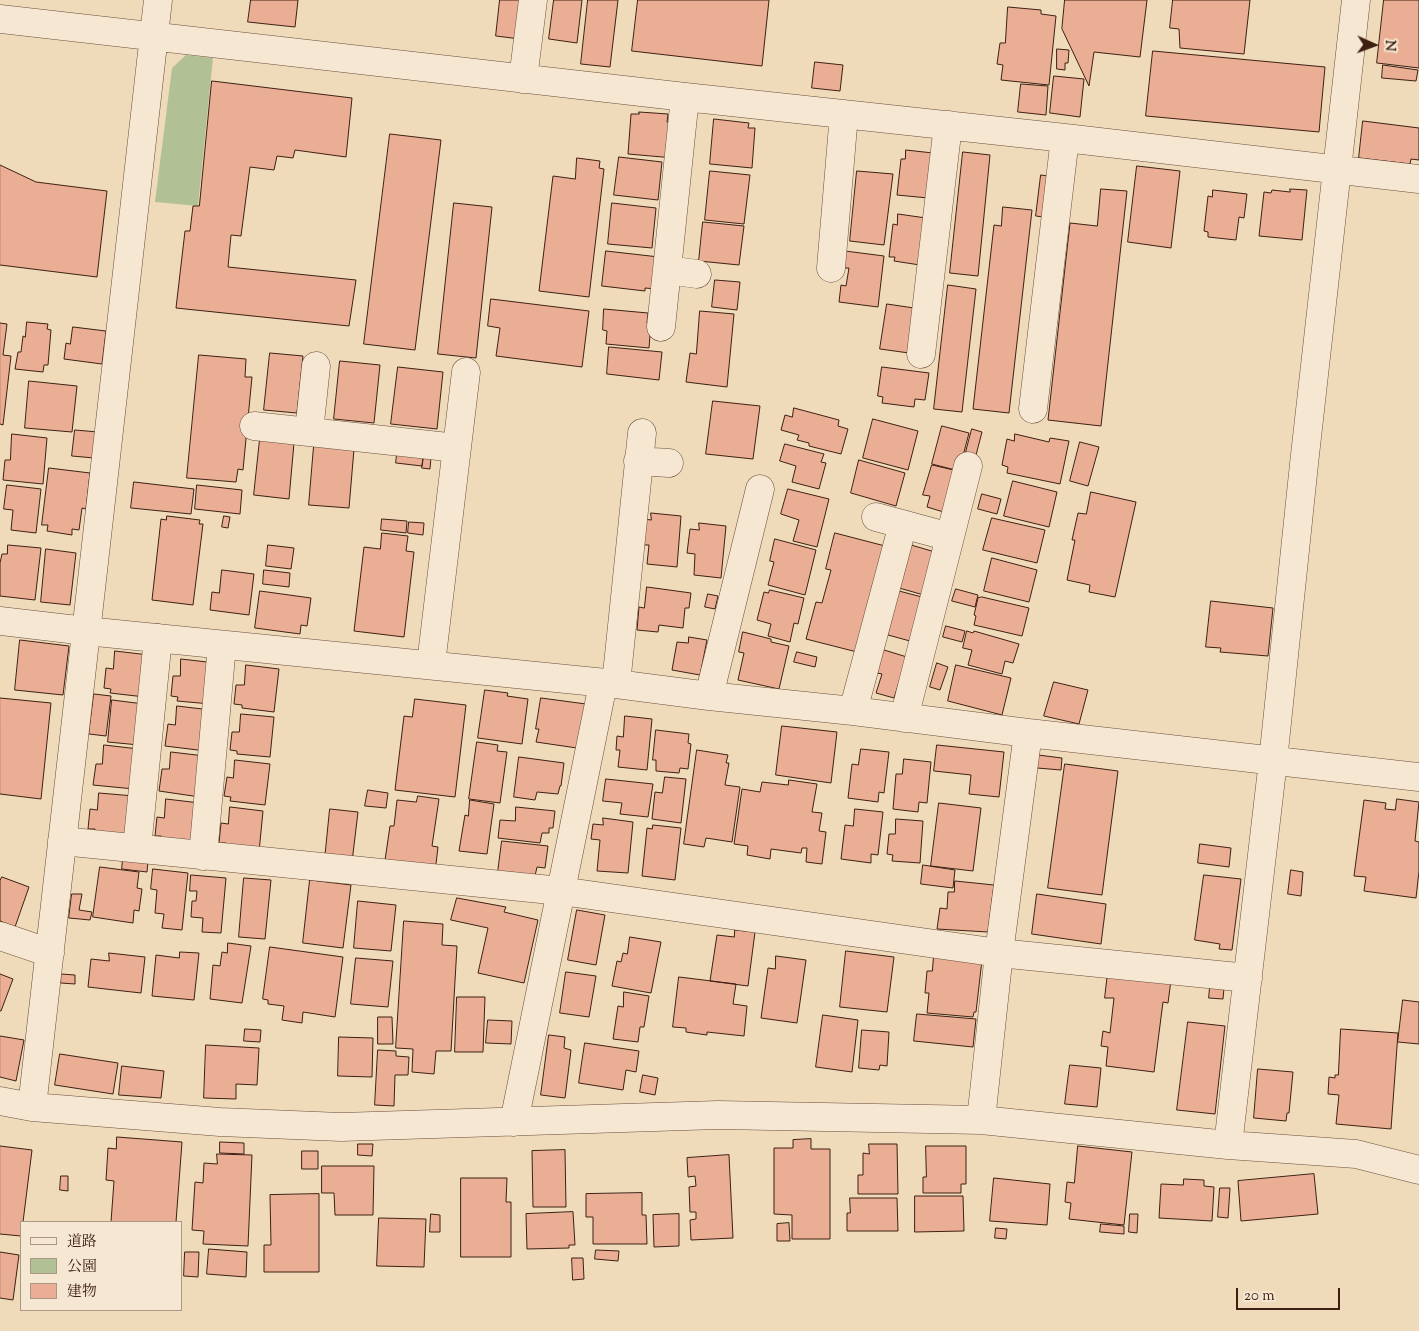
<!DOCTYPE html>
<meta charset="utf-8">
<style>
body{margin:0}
#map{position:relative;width:1419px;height:1331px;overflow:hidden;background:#efdaba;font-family:"Sorts Mill Goudy","Noto Serif JP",serif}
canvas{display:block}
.legend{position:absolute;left:20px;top:1221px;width:162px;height:90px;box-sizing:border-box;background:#f5e7d2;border:1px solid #ac9786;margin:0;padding:6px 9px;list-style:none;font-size:15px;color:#3e2013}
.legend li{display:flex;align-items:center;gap:10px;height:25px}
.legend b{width:25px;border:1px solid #ac9786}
.north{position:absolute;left:1349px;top:20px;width:50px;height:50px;-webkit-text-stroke:4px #f5e7d2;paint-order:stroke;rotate:92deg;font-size:14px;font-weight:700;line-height:20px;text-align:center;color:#3e2013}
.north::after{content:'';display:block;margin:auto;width:18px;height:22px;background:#3e2013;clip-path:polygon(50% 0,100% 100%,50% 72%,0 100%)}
.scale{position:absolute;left:1236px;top:1288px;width:104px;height:22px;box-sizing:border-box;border:2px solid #3e2013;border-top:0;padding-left:6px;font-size:15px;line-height:18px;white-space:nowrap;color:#3e2013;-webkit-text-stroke:4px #f5e7d2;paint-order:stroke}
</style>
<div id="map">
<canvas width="1419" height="1331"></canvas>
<ul class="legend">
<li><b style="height:6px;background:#f5e7d2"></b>道路</li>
<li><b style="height:14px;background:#b2c195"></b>公園</li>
<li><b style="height:14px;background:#eaae94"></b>建物</li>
</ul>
<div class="north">N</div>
<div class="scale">20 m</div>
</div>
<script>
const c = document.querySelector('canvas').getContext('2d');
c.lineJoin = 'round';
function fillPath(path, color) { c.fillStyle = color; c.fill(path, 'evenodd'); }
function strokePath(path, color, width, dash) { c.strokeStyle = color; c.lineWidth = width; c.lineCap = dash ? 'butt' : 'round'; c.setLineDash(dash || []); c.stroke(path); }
fillPath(new Path2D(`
 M186 55 213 58 198 206 155 202 172 68Z`), '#b2c195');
const building = new Path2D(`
 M251 0H298L295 27 248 22Z
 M500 0H524L520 39 496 36Z
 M554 0H582L577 43 549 39Z
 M588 0H618L610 67 581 64Z
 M638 0H769L762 66 632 51Z
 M1065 0H1147L1140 57 1094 52 1089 86 1062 29Z
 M1173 0H1250L1244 54 1180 48 1179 29 1170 28Z
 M1384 0H1419V68L1377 63Z
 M1008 7 1041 10V14L1056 16 1049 85 1001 80 1003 65 997 64 1000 43H1005Z
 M1057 49 1069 50 1068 63H1065V70L1057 69Z
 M1153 51 1325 67 1319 132 1146 116Z
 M815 62 843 65 840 91 812 88Z
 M1383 65 1418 70 1416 81 1382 78Z
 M1054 76 1084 79 1080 117 1050 113Z
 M212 81 352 98 346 157 295 150 293 158 277 156 274 170 250 167 241 236 231 235 228 267 356 280 349 326 176 308 185 231H190L193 206H199Z
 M1021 84 1048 86 1046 115 1018 112Z
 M639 112 668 114 667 122 677 123 674 158 628 154 631 114H639Z
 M714 119 749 123 748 128H755L752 168 710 164Z
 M1363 121 1419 128V160L1411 159 1410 164 1359 158Z
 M390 134 441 140 415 350 364 344Z
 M906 150 933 153 928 198 897 195 901 159H905Z
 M963 152 990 155 978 276 950 273Z
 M619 157 662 162 658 200 614 195Z
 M577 158 600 161 599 168 604 169 589 297 539 291 553 176 575 179Z
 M0 165 36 182 107 191 97 277 0 265Z
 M1137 166 1180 171 1171 248 1128 242Z
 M710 171 750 175 744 224 705 220Z
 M857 171 893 174 884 245 850 241Z
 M1041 175 1048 176 1043 217 1036 216Z
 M1101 189 1127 191 1101 426 1048 420 1070 223 1097 226Z
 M1290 189 1307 190 1302 240 1259 236 1264 192 1271 193 1272 190 1290 192Z
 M1213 190 1247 194 1244 218 1239 217 1236 240 1208 237V232L1204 231 1208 196 1212 197Z
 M454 203 492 207 476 358 438 354Z
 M612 203 656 208 652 248 608 244Z
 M1003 207 1032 210 1009 413 973 409 994 225 1001 226Z
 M898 214 926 218 920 265 894 261 895 257H889L893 224 897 225Z
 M703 222 744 226 739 265 699 261Z
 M606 251 659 257 656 289 645 288V291L602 286Z
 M845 251 884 256 878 307 839 302 841 285 846 286 849 268H844Z
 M715 280 740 282 737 310 712 307Z
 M948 285 976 289 962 412 934 409Z
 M491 299 589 311 582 367 496 356 500 328 488 326Z
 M887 304 914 308 909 353 880 349Z
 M604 309 648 313 647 323H651L649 348 606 344 607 331 603 330Z
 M700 311 734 314 727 387 686 382 690 353 696 354Z
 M27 322 48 324 47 329 51 330 48 365H44L43 372 15 369 18 352H21L23 336 25 337Z
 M0 323 7 324 3 355 11 356 3 425 0 424Z
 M73 327 106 331 102 364 64 359 66 343 70 344Z
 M609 347 662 352 659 380 607 374Z
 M270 353 303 356 297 413 264 410Z
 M199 355 246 359 245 377H252L243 470 238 469 236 482 187 478Z
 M340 361 380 365 374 423 334 419Z
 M398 367 443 372 437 429 391 424Z
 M882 367 929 373 925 400 915 399 914 407 882 403 883 397 878 396Z
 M29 381 77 386 72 432 25 428Z
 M713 401 760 406 753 459 706 454Z
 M794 408 839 420 838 426 848 429 841 454 809 446V443L797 440 799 435 781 430 785 415 792 417Z
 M873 419 918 431 908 470 863 458Z
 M942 426 969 433 959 471 932 464Z
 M972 429 982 432 976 455 966 452Z
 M75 430 98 432 94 458 72 456Z
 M12 434 47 438 43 484 3 480 5 460H10Z
 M1015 434 1049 442 1050 438 1069 441 1060 484 1007 473 1008 467 1002 465 1007 439 1014 441Z
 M260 439 294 443 289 499 254 495Z
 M1080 442 1099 447 1088 486 1070 481Z
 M785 444 824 454 821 462 826 463 819 489 792 482 796 466 780 461Z
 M314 446 354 449 349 508 309 505Z
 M397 454 423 457 422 466 396 463Z
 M424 456 431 457 430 469 422 468Z
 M859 460 905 473 896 506 851 493Z
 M932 465 958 471 947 513 927 507 930 496 923 495Z
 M49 468 90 473 86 509 82 508 79 530 72 529V535L47 531 48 525H42Z
 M1013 481 1057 492 1049 527 1004 516Z
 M134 482 194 489 191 514 131 508Z
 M7 485 41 489 36 533 11 530 13 510 4 509Z
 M197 485 242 490 240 514 195 509Z
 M788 489 829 499 817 547 793 541 799 520 781 514Z
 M1091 492 1136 502 1115 597 1089 592 1090 585 1067 580 1075 540H1072L1078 513 1086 514Z
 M982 494 1001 499 997 514 978 509Z
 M651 513 681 516 677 567 647 564 649 545H642L644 519 651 520Z
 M167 516 200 520 199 524H203L193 605 152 600 161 519 166 520Z
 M224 516 230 517 228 528 222 527Z
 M992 518 1045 530 1037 563 983 550Z
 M382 519 407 521 406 533 381 530Z
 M409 522 424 523 423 535 408 533Z
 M699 523 726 526 721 578 694 575 695 554 687 553 690 529 699 530Z
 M382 533 408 536 406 551 414 552 404 637 354 631 364 547 380 549Z
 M835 533 885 546 857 652 806 639 816 602 822 603 831 570 826 569Z
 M775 539 816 550 805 595 768 585 774 562 770 561Z
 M8 545 41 548 35 600 0 596V563L2 554H7Z
 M268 545 294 548 291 569 266 566Z
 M911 545 935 552 924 595 899 588Z
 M46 549 76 553 70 605 41 602Z
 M992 558 1037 570 1029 602 984 591Z
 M222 570 254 574 249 615 210 610 212 592 219 593Z
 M264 570 290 573 289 587 263 584Z
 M647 587 691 593 689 608H685L683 628 659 625 658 632 637 630 639 607 644 608Z
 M956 589 978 595 975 607 952 601Z
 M770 590 804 598 798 624 794 623 790 642 768 636 771 624 757 620 764 592 768 593Z
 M260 591 311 598 307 626 301 625 300 634 255 628Z
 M899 591 922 597 910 641 888 635Z
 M708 594 718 596 715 609 705 607Z
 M982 597 1029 608 1022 636 974 625 976 616 974 615 978 598Z
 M1211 601 1273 608 1268 656 1220 652 1221 648 1206 647Z
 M946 626 965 631 962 642 943 637Z
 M967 631 973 633 974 631 1019 644 1013 663 1005 661 1002 674 968 665 972 650 963 648Z
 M743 632 771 639V642L789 646 779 689 738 680 744 653 739 652Z
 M689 637 707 640 700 675 672 670 677 642 688 643Z
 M20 640 69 646 63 695 15 690Z
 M884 650 907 657 894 698 876 693 882 674 877 673Z
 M115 651 149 655 145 697 110 693 111 689 104 688 106 668 113 669Z
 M797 652 817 657 815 667 794 662Z
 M181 659 216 663 211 704 177 701 178 697 171 696 173 676H180Z
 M937 663 948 667 940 690 930 687Z
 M246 665 279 669 274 712 242 708V705L234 704 236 685H244Z
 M956 665 1011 678 1002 715 948 701Z
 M1054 682 1088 690 1079 724 1044 716Z
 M485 690 508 693 507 696 528 699 522 744 478 738Z
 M94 694 111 696 106 736 89 734Z
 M0 698 51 703 41 799 0 794Z
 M541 698 586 704 577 748 536 742 539 729H536Z
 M415 699 466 705 455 797 395 790 404 716 412 717Z
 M112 700 144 704 139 745 108 742Z
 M177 706 211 710 206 751 165 746 168 724 175 725Z
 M241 714 274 717 270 757 237 754V751L230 750 232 732H239Z
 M625 716 652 719 647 770 618 767 620 750H616L617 736 623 737Z
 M782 726 837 732 831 783 776 775Z
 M656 730 689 734 688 743 691 744 688 769 680 768 679 773 656 771V760H653Z
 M477 742 498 745 497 751 507 752 500 803 469 799Z
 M104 745 139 749 134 789 93 785 96 764H102Z
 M937 745 1004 752 999 797 969 794 971 775 934 771Z
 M861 749 889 752 884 793 879 792 878 802 848 798 852 764 858 765Z
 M697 750 728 755 726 763H729L725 785 740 787 732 842 706 838 704 847 684 844Z
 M171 752 205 756 200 797 159 791 162 769H169Z
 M1038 755 1062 758 1061 770 1037 768Z
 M519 757 564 763 561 786H560L558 794 537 792 535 800 514 797Z
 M904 759 931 762 927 803 919 802 918 812 893 809 896 774H902Z
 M235 760 270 764 265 805 230 801 231 797 224 796 227 777 233 778Z
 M1065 764 1118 771 1102 895 1048 888Z
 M665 777 686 779 681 823 652 819 655 792 662 793Z
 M606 779 653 784 648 817 620 814 622 803 603 801Z
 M789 780 817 784 812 812 822 813 819 831 826 832 822 864 806 862 807 848H802L801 853 771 849 770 859 747 855 748 846 734 844 742 789 760 792 762 782 788 785Z
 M368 790 388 793 386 808 365 806Z
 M99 793 134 796 129 838 95 834V829H88L90 809 97 810Z
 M418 796 439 799 432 846 438 847 435 872 384 867 390 826H394L397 800 416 802Z
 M166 799 200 803 195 845 161 841V836H155L157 817 164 818Z
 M1397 799 1419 802 1415 841 1419 842V871L1416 898 1364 891 1366 877 1354 876 1364 800 1386 803 1385 809 1395 810Z
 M470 800 494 804 487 854 459 851 465 815 468 816Z
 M939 803 981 808 973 871 931 866Z
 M230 807 263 811 259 852 225 848 226 843H219L221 823 228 824Z
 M516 807 555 811 553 828H549V833H542L540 843 498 838 500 820 515 821Z
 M330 809 358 812 352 862 325 859Z
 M855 809 883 812 878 855 871 854V863L841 859 845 825 853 826Z
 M603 818 633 822 628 873 597 871 600 840 591 839 593 824 603 825Z
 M896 819 923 821 920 863 892 861 893 855 887 854 889 834H895Z
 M653 825 681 828 675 880 642 876 647 828 652 829Z
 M502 841 548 846 545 868 537 867 535 876 498 872Z
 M1200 844 1231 848 1229 867 1198 863Z
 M123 858 148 861 147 872 122 869Z
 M923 865 955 870 953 888 921 884Z
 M100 867 139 872 137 888 142 889 139 911 134 910 133 923 93 917Z
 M153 869 188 873 182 930 162 928 164 914 155 913 157 890 151 889Z
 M1291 870 1303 872 1301 896 1288 894Z
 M191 875 226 878 221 933 202 932 203 918 191 917 192 901H196L197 891H190Z
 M1204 875 1241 879 1232 950 1219 949 1220 944 1195 940Z
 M2 877 29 887 15 927 0 921V881Z
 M244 878 271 880 265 939 239 937Z
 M310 880 351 885 343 948 303 943Z
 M955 881 994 885 988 932 937 929 940 908 947 909 948 892H954Z
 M72 894H82L79 910 92 912 90 920 69 918Z
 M1037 894 1106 904 1101 944 1032 934Z
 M457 898 506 907 504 912 538 920 524 983 478 973 488 928 451 920Z
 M358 901 396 905 391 951 354 948Z
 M577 910 605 915 596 965 568 960Z
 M404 921 443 924 442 945 457 946 451 1051H436L434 1074 412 1072 413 1049 396 1048Z
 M735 930 755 932 748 986 710 981 717 935 734 937Z
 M630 937 661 942 651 993 612 986 617 961 621 962 623 953 627 954Z
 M228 943 251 946 242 1003 210 999 213 965 220 966 222 952 227 953Z
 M270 947 343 957 335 1017 303 1012 302 1023 282 1020 284 1006 268 1004V1000L263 999Z
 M846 951 894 957 887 1012 840 1007Z
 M180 952 199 953 194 1000 152 996 156 955 179 958Z
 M109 953 145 957 141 993 88 987 91 959 109 961Z
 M934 955 982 960 976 1012H974L973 1017 927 1013 929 993H925L927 971H932Z
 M776 956 806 960 797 1023 761 1018 768 968 775 969Z
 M356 958 393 961 388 1007 351 1004Z
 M566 972 596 976 589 1017 560 1013Z
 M1108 972 1171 980 1168 1003 1163 1002 1154 1072 1106 1066 1108 1047 1101 1046 1103 1031 1110 1033 1114 998H1105Z
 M0 974 13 979 1 1011H0Z
 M61 974 75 975V984L61 983Z
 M679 977 736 984 733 1004 747 1006 744 1036 707 1032V1035L686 1032V1028L673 1027Z
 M1210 987 1224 988 1223 999 1209 998Z
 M624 992 649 996 644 1027H640L638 1042 613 1039 618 1006 623 1007Z
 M457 997H485L483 1052H455Z
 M1403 1000 1419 1002V1044L1398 1042Z
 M917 1014 976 1019 973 1047 914 1041Z
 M823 1015 858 1020 852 1072 816 1067Z
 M378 1017H392L393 1044H378Z
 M488 1020 512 1021 511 1044 486 1043Z
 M1188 1022 1225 1026 1215 1114 1177 1110Z
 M245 1029 261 1030 260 1042 244 1041Z
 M1341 1029 1398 1033 1391 1129 1336 1124 1339 1095 1328 1094 1329 1077 1335 1078V1075H1338Z
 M862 1030 889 1032 887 1066 880 1065 879 1070 859 1068Z
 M549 1035 565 1037 564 1048 571 1050 565 1098 541 1095Z
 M0 1036 24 1040 16 1081 0 1077Z
 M339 1037 373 1038 372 1077 338 1076Z
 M585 1043 639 1051 636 1072 626 1070 623 1090 579 1083Z
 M206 1045 259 1048 257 1085 236 1084V1099L204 1098Z
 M378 1050 396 1051V1056L409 1057 408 1075H395L394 1106 375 1105Z
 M60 1054 118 1063 113 1094 55 1085Z
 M1070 1065 1101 1068 1097 1107 1065 1104Z
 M122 1066 164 1071 161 1098 119 1095Z
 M1258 1069 1293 1072 1289 1113H1287L1286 1121 1254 1118Z
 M643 1075 658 1078 655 1095 640 1092Z
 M117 1137 182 1142 176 1222H111L114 1181 106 1180 108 1148 116 1149Z
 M811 1139V1149H830V1239H792V1215L774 1214V1148H793V1140Z
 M220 1142 244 1143V1154L220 1153Z
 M358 1144H373L372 1156 358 1155Z
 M869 1144H897L898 1194H858V1175H863V1153L869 1154Z
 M0 1146 32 1150 23 1222H21V1236L0 1234Z
 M926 1146H966V1184H961V1193H923V1177H926Z
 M1078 1146 1132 1152 1124 1225 1069 1219 1071 1203 1065 1202 1067 1182 1074 1183Z
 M565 1150 566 1207H533L532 1151Z
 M302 1151H318V1169H302Z
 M217 1154 252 1155 248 1246 203 1244 204 1231 192 1230 195 1182 203 1183 204 1163 217 1164Z
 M729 1155 733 1238 691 1240 690 1220 696 1219V1212H690L689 1187 696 1186 695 1176 688 1177 687 1158Z
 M322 1166H374L373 1215H335L334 1193H322Z
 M1314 1174 1318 1214 1241 1221 1238 1181Z
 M61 1176H68V1191L60 1190Z
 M461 1178H507L506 1202H511V1257H461Z
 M994 1178 1050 1184 1047 1225 990 1221Z
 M1184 1179 1204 1180V1186L1214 1187 1212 1221 1159 1218 1161 1184 1183 1185Z
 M1220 1188H1230L1228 1218 1218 1217Z
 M642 1193V1215H646L647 1244H593V1217H586V1194Z
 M319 1194V1272H264V1245H271L270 1195Z
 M915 1196H963L964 1231 915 1232Z
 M850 1198H897L898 1231H847V1213H850Z
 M573 1212 575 1245H569V1248L527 1249 526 1214Z
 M431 1214 440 1215V1232H430Z
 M679 1214V1246L654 1247 653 1215Z
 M1130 1214H1138L1137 1233 1129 1232Z
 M379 1218 426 1219 424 1267 377 1266Z
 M789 1223 790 1241H777V1224Z
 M1101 1224 1124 1226V1234L1100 1232Z
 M996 1228 1007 1229 1006 1239 995 1238Z
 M209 1249 247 1252 246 1277 207 1274Z
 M596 1250 619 1251 618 1261 595 1259Z
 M0 1252 19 1255 13 1300 0 1298Z
 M185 1252H199L198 1277 184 1276Z
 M572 1258H583L584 1279 573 1280Z`);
fillPath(building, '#eaae94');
strokePath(building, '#3e2013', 1);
const minor = new Path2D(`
 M0 19 685 97 1065 138 1419 179
 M523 79 533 0
 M831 268 844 114
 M667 270 697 274
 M661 327 685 97
 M921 354 948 125
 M1033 409 1065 138
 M254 426 457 448
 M309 432 316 366
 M638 461 669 463
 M876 517 950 537
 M0 621 86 631 616 684 709 696 853 711 1028 733 1419 777
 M431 664 466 372
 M616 684 642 433
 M709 696 760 489
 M853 711 903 524
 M904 718 968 466
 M62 841 561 891 999 953 1248 978
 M137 848 158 638
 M203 856 222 645
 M0 936 50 953
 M0 1101 32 1107 220 1122 341 1127 718 1115 981 1120 1228 1145 1356 1154 1419 1170
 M32 1107 158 0
 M981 1120 999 953 1028 733
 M514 1122 603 684
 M1228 1145 1273 761 1304 464 1356 0`);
strokePath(minor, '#6a4e3d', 29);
strokePath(minor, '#f5e7d2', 28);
</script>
